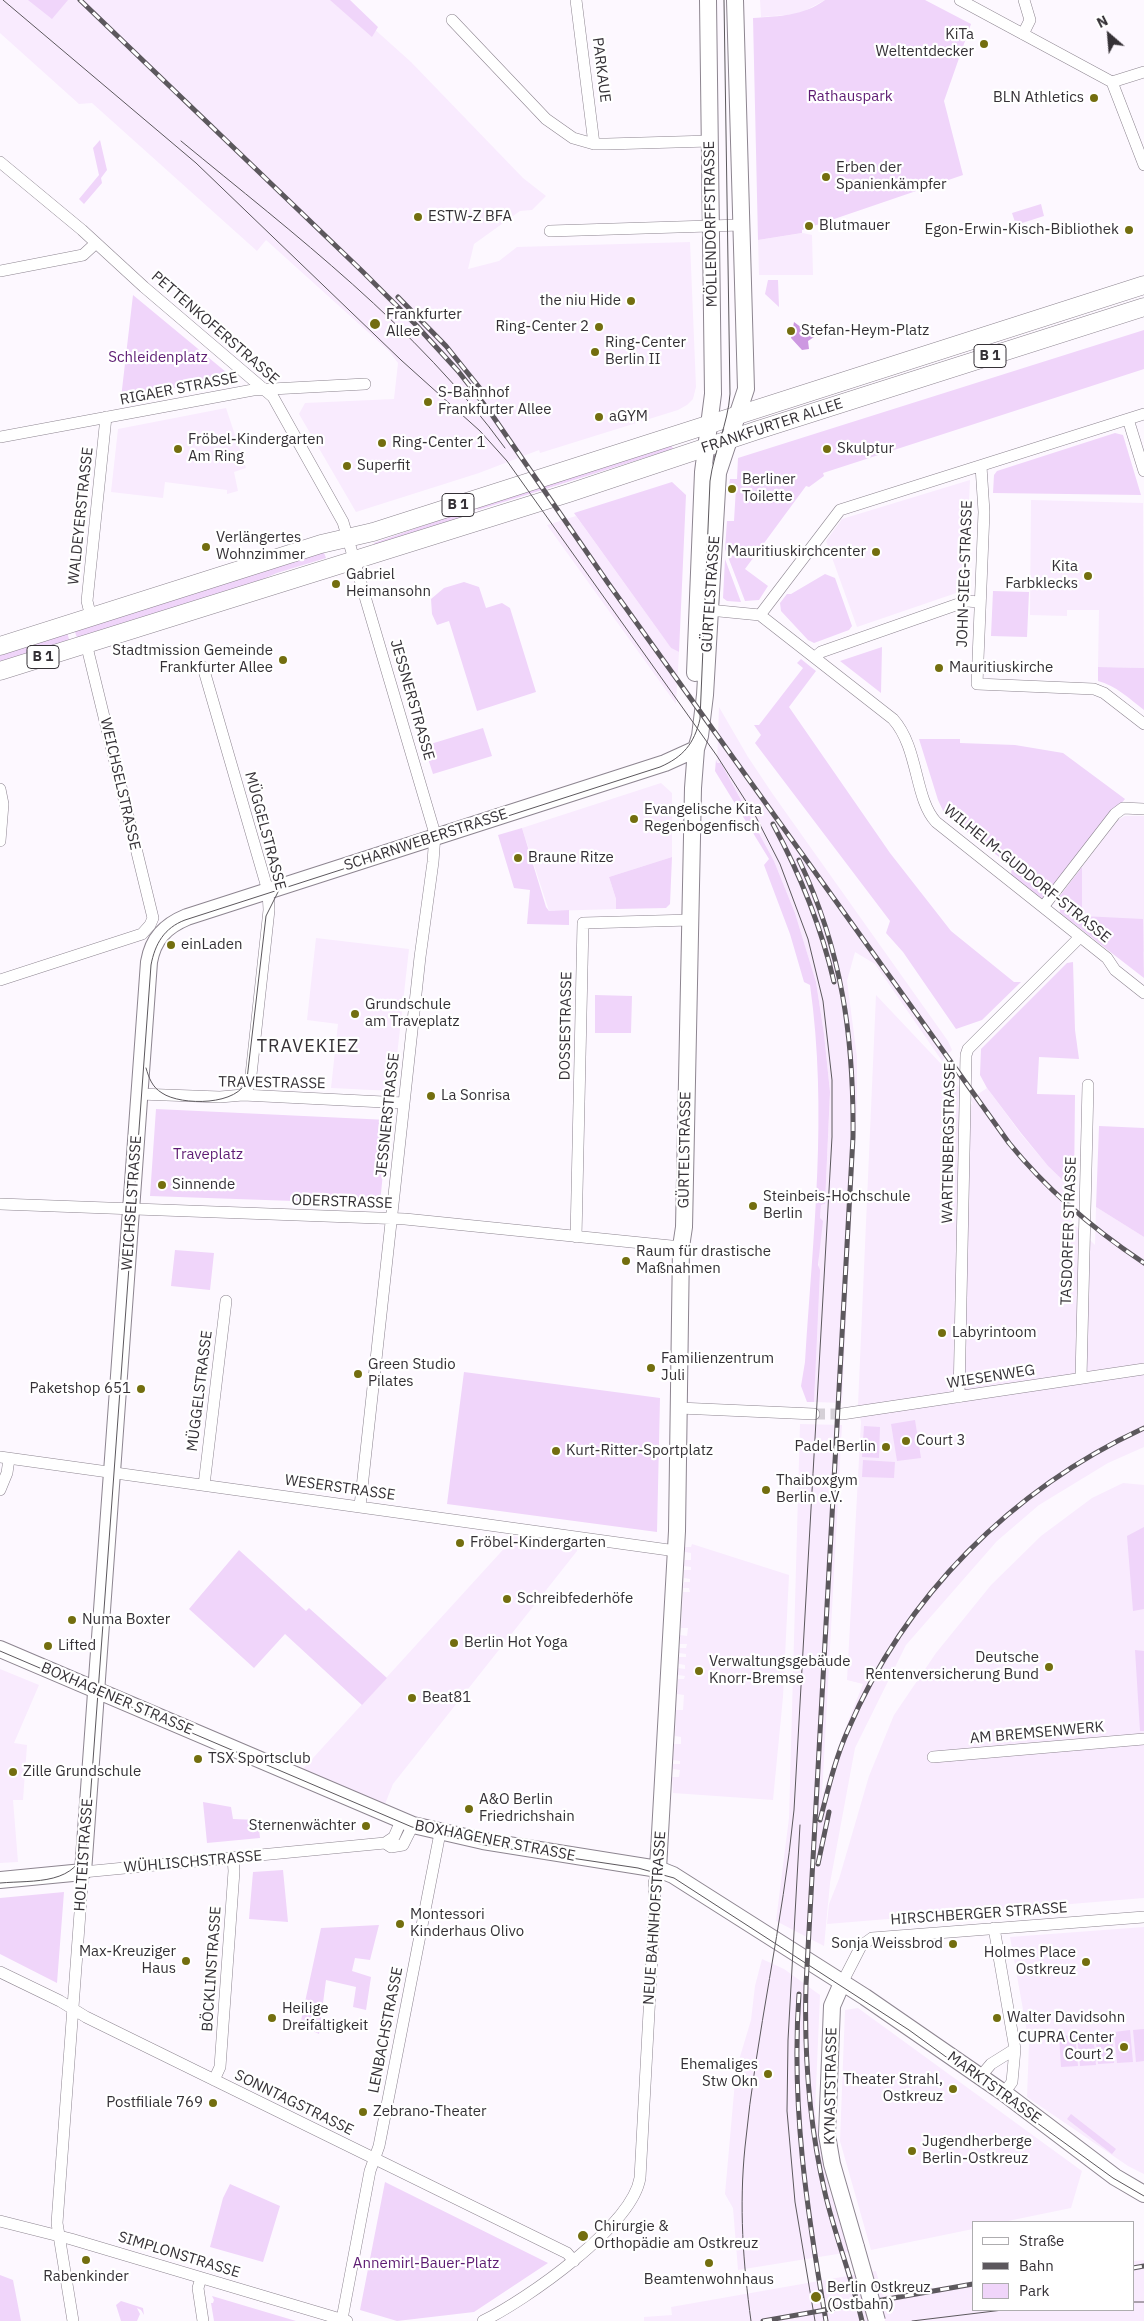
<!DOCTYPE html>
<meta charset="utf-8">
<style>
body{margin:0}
#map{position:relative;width:1144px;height:2321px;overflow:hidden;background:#fdf8ff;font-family:"IBM Plex Sans",sans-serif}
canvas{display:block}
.legend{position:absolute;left:972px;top:2221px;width:162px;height:90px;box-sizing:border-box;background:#fff;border:1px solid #aeadaf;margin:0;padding:6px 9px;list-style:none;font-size:15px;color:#353136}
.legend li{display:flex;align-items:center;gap:10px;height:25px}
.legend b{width:25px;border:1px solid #aeadaf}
.north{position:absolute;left:1084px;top:10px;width:50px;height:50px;-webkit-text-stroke:4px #fff;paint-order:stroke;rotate:333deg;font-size:14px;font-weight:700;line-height:20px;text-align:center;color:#353136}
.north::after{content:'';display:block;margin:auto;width:18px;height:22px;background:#353136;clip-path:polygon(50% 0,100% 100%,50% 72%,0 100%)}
</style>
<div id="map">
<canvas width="1144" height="2321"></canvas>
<ul class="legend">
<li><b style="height:6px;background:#fff"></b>Straße</li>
<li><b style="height:6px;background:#5c585d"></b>Bahn</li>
<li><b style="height:14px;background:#f0d5fa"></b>Park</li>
</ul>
<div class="north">N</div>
</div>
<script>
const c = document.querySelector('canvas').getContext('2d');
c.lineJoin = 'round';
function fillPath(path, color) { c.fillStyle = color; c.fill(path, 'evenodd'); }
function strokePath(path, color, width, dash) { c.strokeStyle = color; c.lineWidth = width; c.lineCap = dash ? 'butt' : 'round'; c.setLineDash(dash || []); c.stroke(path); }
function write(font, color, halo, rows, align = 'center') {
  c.font = font + ' "IBM Plex Sans",sans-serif'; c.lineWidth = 4.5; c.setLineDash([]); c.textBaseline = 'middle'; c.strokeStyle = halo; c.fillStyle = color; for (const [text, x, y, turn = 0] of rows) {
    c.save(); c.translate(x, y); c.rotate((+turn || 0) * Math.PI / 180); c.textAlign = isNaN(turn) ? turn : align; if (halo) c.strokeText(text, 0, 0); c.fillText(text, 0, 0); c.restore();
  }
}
fillPath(new Path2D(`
 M0 0H342L411 62 523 178 546 196 532 210 520 211 474 244 468 269 499 261 517 247 690 242 696 387 693 399 687 405 678 410 540 453 539 450 479 473 356 512 299 414 305 403 394 399 398 363 389 351 266 240 257 251 92 103 79 104 0 33Z
 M760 0H825L799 14 761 17Z
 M803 233 812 235 813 275H759L758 240Z
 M226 408 246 468 234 472 238 491 227 494V490L165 482 163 498 111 492 118 429Z
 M970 480 965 590 857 627 826 541 842 519Z
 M1031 500 1143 503 1144 668 1098 667 1099 610H1067V616L1030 615Z
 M576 516 671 648 679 652 676 704 547 525Z
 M719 707 748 757 772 793 948 1041 952 1050 942 1061 875 964 855 952 847 981 857 1057V1103L842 1403 814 1402 820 1218 821 1205 825 1204 830 1092 824 1034 816 982 795 913 774 861 721 763H717Z
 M661 783 672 793V857L609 877 616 899V909L549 911 522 828Z
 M1125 816H1144V952L1082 916V867L1118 820Z
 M316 938 409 949 393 1091 331 1088 338 1024 307 1020Z
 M876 995 944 1067 973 1106 971 1099 987 1088 1021 1134 1048 1166 1074 1191 1072 1222 1095 1245 1096 1207 1144 1237V1447L1108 1463 1039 1505 997 1541 906 1645 855 1748 830 1883 824 1946 776 1921 789 1818 800 1424 842 1425 822 1795 840 1742 863 1684 847 1680 861 1422 858 1405Z
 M1123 1483 1144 1485V1898L827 1924 829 1904 839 1879 869 1776 894 1715 936 1653 991 1585 1041 1536 1092 1498Z
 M512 1536 578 1545 577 1551 393 1784 385 1804 303 1769 510 1542Z
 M692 1544 789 1575 783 1697 773 1800 673 1793 672 1777H679L680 1770 673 1769V1764H680V1761L673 1760 674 1744H681V1737L675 1736 676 1710H683L684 1695 677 1694 678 1679H684L685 1676 678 1675V1668L685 1669V1665L679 1664V1657H686V1654L679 1653 680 1648H686L687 1644H680V1635L687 1636 688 1628H681L683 1592H690L689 1588H683L684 1582H690V1579L684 1578V1570H691V1567L684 1566 685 1560H691V1553L685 1552V1547H691Z
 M0 1669 39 1685 14 1743 27 1745 23 1800H13L18 1862 0 1863Z
 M1144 1927V2174L1128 2166 1027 2097 1029 2043 1010 1937Z
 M762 1959 784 1969 820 1995 815 2111 829 2189 850 2252 738 2270 733 2208 725 2194 736 2070 751 2020 755 1986Z
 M858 2008 1082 2171 1071 2208 1003 2222H973V2229L871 2250 840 2141 845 2010Z
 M1144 2260V2321H644V2317L672 2315 671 2307 876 2271 883 2296 973 2282V2310H1133V2261Z`), '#f9ebfe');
fillPath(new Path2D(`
 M28 0H68L52 19Z
 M330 0H350L378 27 372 37Z
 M825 0H925L971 24 944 101 963 175 802 230V233L758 240 753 18C780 16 803 16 825 0Z
 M100 140 107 170 101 178 102 183 84 204 79 199 99 175 93 148Z
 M1041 204 1044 216 1016 225 1012 213Z
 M768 280H778L779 307 765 294Z
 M133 295 232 377 121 398Z
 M1144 330V369L823 473 824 476 809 487 806 486 745 569 768 586 759 600 745 601 725 549 727 521H734L736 487 729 486 730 479H737L738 458Z
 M1115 433 1123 435 1141 495 993 493 994 475 997 471Z
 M671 444 673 449 478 510 476 508Z
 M672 482 686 495 679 652 671 648 574 513Z
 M462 512 464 518 375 547 374 543Z
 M323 550 326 558 277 573 233 592 78 641 74 629Z
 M725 559 741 602 727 601 723 598Z
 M825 574 835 578 852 626 849 630 814 643 808 640 781 611 780 603 787 594H791Z
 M464 582 479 587 486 608 502 603 510 608 536 692 477 711 449 621 437 625 432 614 431 599 444 588Z
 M993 591 1029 592 1027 637 991 636Z
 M67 632 70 643 0 666V653Z
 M882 647 881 693 840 661Z
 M801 659 816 671 789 707 890 853 951 931 1014 982H1021L982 1020 956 1029 903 952 886 933 890 921 755 743 761 735 754 725H759L803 668 797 663Z
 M1098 667 1144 668V710C1130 699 1115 685 1098 681Z
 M483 728 492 756 433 774 424 746Z
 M919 739H960V743L1015 745 1063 753 1125 799 1043 900 1011 875 1012 867 945 815 938 800Z
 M716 759 717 763H721L774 861 795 913 816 982 824 1034 830 1092 825 1204 821 1205 820 1218 823 1221 818 1265 820 1270 814 1402H807L801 1386 805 1362C813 1235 828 1112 810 985L804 982 790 934 764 865 769 859 715 771Z
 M522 828 546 907 549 911 569 910V925L527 924 530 890 514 888 498 835Z
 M672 857 670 904 666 908 616 909V899L609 877Z
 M1082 867V916L1143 919 1144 978 1060 913 1059 897Z
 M1073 962 1075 1030 1079 1059 1039 1057 1037 1094 1075 1095 1074 1191 1048 1166 1021 1133 987 1088 980 1075 981 1049 1067 963Z
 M595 995 632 996 631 1033H595Z
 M156 1109 388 1120 380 1204 150 1196Z
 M1099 1126 1144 1128V1237L1096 1207Z
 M175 1250 214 1253 210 1290 171 1286Z
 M464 1372 660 1398 657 1532 447 1504Z
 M915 1420 921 1458 897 1461 891 1424Z
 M864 1426 880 1427 879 1458 862 1457Z
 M863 1460 895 1462 894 1478 862 1477Z
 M1144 1527V1609L1133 1611 1127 1536Z
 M239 1550 306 1611 309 1608 387 1678 362 1705 285 1634 254 1668 189 1609Z
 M1135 1650 1144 1651V1731H1140Z
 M203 1802 231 1807 233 1819 258 1820 260 1838 207 1843Z
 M283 1870 288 1922 249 1919 253 1872Z
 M64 1892 57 1983 0 1954V1898Z
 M379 1925 370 1960 355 1958 352 1971 371 1977 366 2010 353 2007 356 1987 326 1980 319 2034 300 2025 321 1928Z
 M1144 2029V2061L1136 2062 1133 2030Z
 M1130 2030 1133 2062 1117 2063 1114 2032Z
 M1112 2032 1114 2063 1098 2064 1095 2033Z
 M1093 2033 1096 2065 1080 2066 1077 2035Z
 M1075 2035 1078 2066 1061 2067 1059 2036Z
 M1071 2114 1116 2149 1112 2154 1067 2119Z
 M385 2182 548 2263 474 2312 397 2321 360 2310Z
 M230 2184 280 2206 263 2262 210 2247 223 2198Z
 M0 2275 13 2280 21 2321H0Z
 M212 2296 296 2321H214L211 2303H213L214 2300Z
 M121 2301 143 2308 144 2315 141 2310 137 2308 140 2314 137 2321H121L116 2305Z`), '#f0d5fa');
fillPath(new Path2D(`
 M794 322 814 337 808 341 809 349 802 350 791 338Z`), '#cd98e1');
strokePath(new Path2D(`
 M814 1414H842`), '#d5d0d7', 11, [11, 5.5]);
const street = new Path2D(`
 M576 0 594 144
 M960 0 1112 82 1144 165
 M452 20 546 119 573 138 594 144H607L710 141
 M1023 34 1030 20 1024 0
 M1112 82 1144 72
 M0 162 82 230 144 287 273 397 343 522 435 834 433 862 420 957 360 1506
 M550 231 741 225
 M0 271 83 255 96 243
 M1128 419 1144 471
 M0 437 253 390 365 384
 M981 466 984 512 977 684 1094 689 1104 693 1144 724
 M709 610 760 615 893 719C919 748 914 798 936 822L1107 958 1115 970 1144 993
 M760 615 840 510 1144 414
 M91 617 87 601 106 417
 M815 657 821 652 967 601 979 602
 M203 667 268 891 269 910 250 1084 243 1095
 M0 789 3 804 0 841
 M1043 907 1115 814 1123 808 1144 809
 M0 980 142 934 150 925 153 918 86 643
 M139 1094 220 1097 243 1095 404 1103
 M0 1204 405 1219 681 1247
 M576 1237 583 923 691 920
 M1081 1378 1088 1085
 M959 1397 966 1055 968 1049 1080 937
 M679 1408 814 1414
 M842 1414 1144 1369
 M0 1457 676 1551
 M204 1485 226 1301
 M0 1490 7 1473 9 1459
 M933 1757 1144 1739
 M385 1843 391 1847 403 1845 413 1825
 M994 1928 1015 2049 1012 2082 1004 2093
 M0 1972 60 2001 86 2017 567 2253 574 2261
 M842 1983 861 1946 872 1938 1144 1917
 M980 2077 991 2064 1015 2049
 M214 2080 220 2067 234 1871 233 1858
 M0 2221 71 2239 347 2321
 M201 2278 198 2288 203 2321
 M342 2319 370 2171 379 2146 440 1833
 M73 2321 57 2223 83 1872 385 1843 394 1837 401 1821
 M483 2321C526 2300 632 2226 640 2178L655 1901 654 1883 658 1869`);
const secondary = new Path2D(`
 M695 673 703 472 713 394 708 0
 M0 1649 413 1825 483 1841 658 1869 673 1875 865 1997 1004 2093 1115 2177 1144 2194
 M658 1869 677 1531 681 1247 684 1227 693 788 696 749 700 736 705 695 718 473 746 389 735 0
 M0 1880 83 1872 149 962C153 939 165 926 187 917L665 763 696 749
 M842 1983 832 2006 827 2135 832 2164 856 2247`);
const primary = new Path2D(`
 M0 646 321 544 373 532 1144 285
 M0 671 569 493 758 430 1144 307`);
strokePath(street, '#8d8590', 12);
strokePath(secondary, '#8d8590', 18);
strokePath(primary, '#8d8590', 19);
strokePath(street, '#fff', 11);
strokePath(secondary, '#fff', 16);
strokePath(primary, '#fff', 18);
strokePath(new Path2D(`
 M3 0 196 163 401 360 480 431 507 461 717 756 756 817 780 864 808 939 823 1001 832 1080V1137L794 1810C783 1923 756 2034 745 2147 739 2206 743 2263 751 2321
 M181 141C295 235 417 327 505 448
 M146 1068C149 1078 152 1087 162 1093 181 1106 240 1106 247 1079L266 916 279 890
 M0 1651 412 1827 484 1845 638 1868 674 1878 909 2030 1113 2178 1144 2196
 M800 1825 788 2040 787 2111 795 2202 815 2321
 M0 1883C35 1880 78 1886 87 1843L151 965C155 944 164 928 185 920L660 767C683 757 694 744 700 719L710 481C714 451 728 424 730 394L724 0
 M1133 2302H1144
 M912 2321 1003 2310`), '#5c585d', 1);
const rail = new Path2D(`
 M80 0 363 272 416 325 458 371 490 412 608 583 1009 1143C1048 1191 1093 1229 1144 1263
 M398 297 446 346 483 392
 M773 824C800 874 821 926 834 982
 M799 860C842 950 854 1038 853 1137L806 1985C804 2056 809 2124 825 2193 835 2236 852 2278 862 2321
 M820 1820C828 1790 835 1759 848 1730 905 1596 1012 1489 1144 1428
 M818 1864 829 1812
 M799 1994C791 2105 807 2212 826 2321
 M1133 2268 1144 2266
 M763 2321 973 2284`);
strokePath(rail, '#5c585d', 5);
strokePath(rail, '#fff', 3, [9]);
const secondaryBridge = new Path2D(`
 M856 2247 877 2321`);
strokePath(secondaryBridge, '#8d8590', 18, []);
strokePath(secondaryBridge, '#fff', 16);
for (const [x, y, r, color] of [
 [984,44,5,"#736e0f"],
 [1094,98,5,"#736e0f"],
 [826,177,5,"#736e0f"],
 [418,217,5,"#736e0f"],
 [809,226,5,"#736e0f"],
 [1129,230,5,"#736e0f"],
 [631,301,5,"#736e0f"],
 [375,324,6,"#736e0f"],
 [599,327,5,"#736e0f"],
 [791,331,5,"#736e0f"],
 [595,352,5,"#736e0f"],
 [428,402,5,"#736e0f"],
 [599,417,5,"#736e0f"],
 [382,443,5,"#736e0f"],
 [178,449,5,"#736e0f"],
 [827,449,5,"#736e0f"],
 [347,466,5,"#736e0f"],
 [732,489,5,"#736e0f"],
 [206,547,5,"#736e0f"],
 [876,552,5,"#736e0f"],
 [1088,576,5,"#736e0f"],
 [336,584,5,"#736e0f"],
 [283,660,5,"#736e0f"],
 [939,668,5,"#736e0f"],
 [634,819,5,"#736e0f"],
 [518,858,5,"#736e0f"],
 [171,945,5,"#736e0f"],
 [355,1014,5,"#736e0f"],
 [431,1096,5,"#736e0f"],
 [162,1185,5,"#736e0f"],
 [753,1206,5,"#736e0f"],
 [626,1261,5,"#736e0f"],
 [942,1333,5,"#736e0f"],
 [651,1368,5,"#736e0f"],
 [358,1374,5,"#736e0f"],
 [141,1389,5,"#736e0f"],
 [906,1441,5,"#736e0f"],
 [886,1447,5,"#736e0f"],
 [556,1451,5,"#736e0f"],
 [766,1490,5,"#736e0f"],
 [460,1543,5,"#736e0f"],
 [507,1599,5,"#736e0f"],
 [72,1620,5,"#736e0f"],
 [454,1643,5,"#736e0f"],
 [48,1646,5,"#736e0f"],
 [1049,1667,5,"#736e0f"],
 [699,1671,5,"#736e0f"],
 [412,1698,5,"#736e0f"],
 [198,1759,5,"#736e0f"],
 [13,1772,5,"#736e0f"],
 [469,1809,5,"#736e0f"],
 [366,1826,5,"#736e0f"],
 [400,1924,5,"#736e0f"],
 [953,1944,5,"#736e0f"],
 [186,1961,5,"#736e0f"],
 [1086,1962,5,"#736e0f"],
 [272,2018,5,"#736e0f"],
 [997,2018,5,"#736e0f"],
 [1124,2047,5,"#736e0f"],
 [768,2074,5,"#736e0f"],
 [953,2089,5,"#736e0f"],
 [213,2103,5,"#736e0f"],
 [363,2112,5,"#736e0f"],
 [912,2151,5,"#736e0f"],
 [583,2236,6,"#736e0f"],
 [86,2260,5,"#736e0f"],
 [709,2263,5,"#736e0f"],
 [816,2297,6,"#736e0f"]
]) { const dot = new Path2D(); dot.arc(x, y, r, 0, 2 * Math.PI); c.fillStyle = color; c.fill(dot); strokePath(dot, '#fff', 2); }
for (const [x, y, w] of [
 [990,356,32],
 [458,505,32],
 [43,657,32]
]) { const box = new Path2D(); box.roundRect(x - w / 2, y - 11.5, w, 23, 4); c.fillStyle = '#fff'; c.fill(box); strokePath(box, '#353136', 1); }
write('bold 14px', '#353136', null, [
 ["B 1",990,356],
 ["B 1",458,505],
 ["B 1",43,657]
]);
write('15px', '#353136', '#fff', [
 ["KiTa",974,35,"right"],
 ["Weltentdecker",974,52,"right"],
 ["BLN Athletics",1084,98,"right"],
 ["Erben der",836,168],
 ["Spanienkämpfer",836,185],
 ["ESTW-Z BFA",428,217],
 ["Blutmauer",819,226],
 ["Egon-Erwin-Kisch-Bibliothek",1119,230,"right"],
 ["the niu Hide",621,301,"right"],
 ["Frankfurter",386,315],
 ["Allee",386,332],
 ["Ring-Center 2",589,327,"right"],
 ["Stefan-Heym-Platz",801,331],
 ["Ring-Center",605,343],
 ["Berlin II",605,360],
 ["S-Bahnhof",438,393],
 ["Frankfurter Allee",438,410],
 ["aGYM",609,417],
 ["Fröbel-Kindergarten",188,440],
 ["Am Ring",188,457],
 ["Ring-Center 1",392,443],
 ["Skulptur",837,449],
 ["Superfit",357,466],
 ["Berliner",742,480],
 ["Toilette",742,497],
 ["Verlängertes",216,538],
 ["Wohnzimmer",216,555],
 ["Mauritiuskirchcenter",866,552,"right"],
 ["Kita",1078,567,"right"],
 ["Farbklecks",1078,584,"right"],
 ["Gabriel",346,575],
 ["Heimansohn",346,592],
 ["Stadtmission Gemeinde",273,651,"right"],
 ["Frankfurter Allee",273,668,"right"],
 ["Mauritiuskirche",949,668],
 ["Evangelische Kita",644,810],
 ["Regenbogenfisch",644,827],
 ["Braune Ritze",528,858],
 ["einLaden",181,945],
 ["Grundschule",365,1005],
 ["am Traveplatz",365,1022],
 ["La Sonrisa",441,1096],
 ["Sinnende",172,1185],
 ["Steinbeis-Hochschule",763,1197],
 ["Berlin",763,1214],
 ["Raum für drastische",636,1252],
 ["Maßnahmen",636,1269],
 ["Labyrintoom",952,1333],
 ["Familienzentrum",661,1359],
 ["Juli",661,1376],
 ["Green Studio",368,1365],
 ["Pilates",368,1382],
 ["Paketshop 651",131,1389,"right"],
 ["Court 3",916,1441],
 ["Padel Berlin",876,1447,"right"],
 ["Kurt-Ritter-Sportplatz",566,1451],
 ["Thaiboxgym",776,1481],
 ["Berlin e.V.",776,1498],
 ["Fröbel-Kindergarten",470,1543],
 ["Schreibfederhöfe",517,1599],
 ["Numa Boxter",82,1620],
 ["Berlin Hot Yoga",464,1643],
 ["Lifted",58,1646],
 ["Deutsche",1039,1658,"right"],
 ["Rentenversicherung Bund",1039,1675,"right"],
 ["Verwaltungsgebäude",709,1662],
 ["Knorr-Bremse",709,1679],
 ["Beat81",422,1698],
 ["TSX Sportsclub",208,1759],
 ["Zille Grundschule",23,1772],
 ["A&O Berlin",479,1800],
 ["Friedrichshain",479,1817],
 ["Sternenwächter",356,1826,"right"],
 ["Montessori",410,1915],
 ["Kinderhaus Olivo",410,1932],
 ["Sonja Weissbrod",943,1944,"right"],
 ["Max-Kreuziger",176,1952,"right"],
 ["Haus",176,1969,"right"],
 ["Holmes Place",1076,1953,"right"],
 ["Ostkreuz",1076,1970,"right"],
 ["Heilige",282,2009],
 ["Dreifaltigkeit",282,2026],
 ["Walter Davidsohn",1007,2018],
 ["CUPRA Center",1114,2038,"right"],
 ["Court 2",1114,2055,"right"],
 ["Ehemaliges",758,2065,"right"],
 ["Stw Okn",758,2082,"right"],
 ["Theater Strahl,",943,2080,"right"],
 ["Ostkreuz",943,2097,"right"],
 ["Postfiliale 769",203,2103,"right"],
 ["Zebrano-Theater",373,2112],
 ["Jugendherberge",922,2142],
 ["Berlin-Ostkreuz",922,2159],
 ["Chirurgie &",594,2227],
 ["Orthopädie am Ostkreuz",594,2244],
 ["Rabenkinder",86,2277,"center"],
 ["Beamtenwohnhaus",709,2280,"center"],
 ["Berlin Ostkreuz",827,2288],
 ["(Ostbahn)",827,2305]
], 'left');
write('15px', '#353136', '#fff', [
 ["PARKAUE",601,70,83],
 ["MÖLLENDORFFSTRASSE",711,224,-91],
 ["PETTENKOFERSTRASSE",215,328,41],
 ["RIGAER STRASSE",179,389,-11],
 ["FRANKFURTER ALLEE",772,426,-18],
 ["WALDEYERSTRASSE",81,516,-84],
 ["JOHN-SIEG-STRASSE",965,574,-88],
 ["GÜRTELSTRASSE",711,594,-86],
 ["JESSNERSTRASSE",412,700,74],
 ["WEICHSELSTRASSE",120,784,77],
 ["MÜGGELSTRASSE",265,831,75],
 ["SCHARNWEBERSTRASSE",426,840,-18],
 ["WILHELM-GUDDORF-STRASSE",1027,874,39],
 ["DOSSESTRASSE",566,1026,-89],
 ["TRAVESTRASSE",272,1083,1],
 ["JESSNERSTRASSE",388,1115,-84],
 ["WARTENBERGSTRASSE",949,1143,-89],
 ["GÜRTELSTRASSE",685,1150,-89],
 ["ODERSTRASSE",342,1202,2],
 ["WEICHSELSTRASSE",132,1203,-86],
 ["TASDORFER STRASSE",1069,1231,-88],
 ["WIESENWEG",991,1377,-9],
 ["MÜGGELSTRASSE",200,1391,-83],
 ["WESERSTRASSE",340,1488,8],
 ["BOXHAGENER STRASSE",117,1699,23],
 ["AM BREMSENWERK",1037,1733,-5],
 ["BOXHAGENER STRASSE",495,1841,11],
 ["HOLTEISTRASSE",84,1855,-86],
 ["WÜHLISCHSTRASSE",193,1862,-5],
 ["HIRSCHBERGER STRASSE",979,1914,-4],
 ["NEUE BAHNHOFSTRASSE",655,1918,-86],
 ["BÖCKLINSTRASSE",212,1969,-86],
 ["LENBACHSTRASSE",386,2030,-79],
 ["KYNASTSTRASSE",831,2086,-89],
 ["MARKTSTRASSE",994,2088,36],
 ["SONNTAGSTRASSE",294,2103,26],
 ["SIMPLONSTRASSE",179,2255,17]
]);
write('15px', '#5e1c73', '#fff', [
 ["Rathauspark",850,97],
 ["Schleidenplatz",158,358],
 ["Traveplatz",208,1155],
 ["Annemirl-Bauer-Platz",426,2264]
]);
c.letterSpacing = '1px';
write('18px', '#353136', '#fff', [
 ["TRAVEKIEZ",308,1047]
]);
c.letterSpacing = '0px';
</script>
